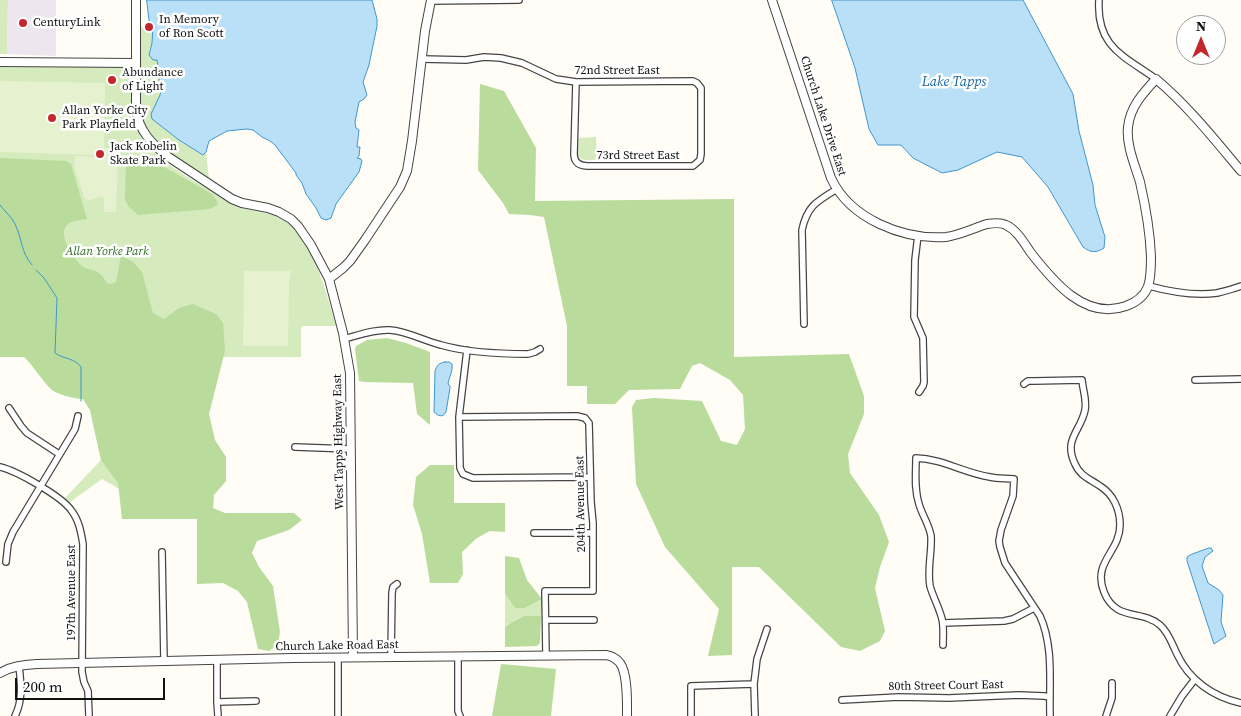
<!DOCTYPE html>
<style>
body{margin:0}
#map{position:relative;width:1241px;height:716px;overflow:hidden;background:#fffdf5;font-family:"Source Serif 4",serif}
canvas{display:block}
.north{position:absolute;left:1176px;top:15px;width:50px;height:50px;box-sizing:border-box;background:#fff;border:1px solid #a0a0a0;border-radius:50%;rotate:0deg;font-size:14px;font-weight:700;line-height:20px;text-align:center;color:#111}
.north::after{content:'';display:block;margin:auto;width:18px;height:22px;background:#c4262e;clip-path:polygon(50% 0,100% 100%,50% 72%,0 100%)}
.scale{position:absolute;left:15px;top:678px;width:150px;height:22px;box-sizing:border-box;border:2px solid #111;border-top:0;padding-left:6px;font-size:15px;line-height:18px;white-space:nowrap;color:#111;-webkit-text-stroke:4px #fff;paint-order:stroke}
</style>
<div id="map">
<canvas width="1241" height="716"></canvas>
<div class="north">N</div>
<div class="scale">200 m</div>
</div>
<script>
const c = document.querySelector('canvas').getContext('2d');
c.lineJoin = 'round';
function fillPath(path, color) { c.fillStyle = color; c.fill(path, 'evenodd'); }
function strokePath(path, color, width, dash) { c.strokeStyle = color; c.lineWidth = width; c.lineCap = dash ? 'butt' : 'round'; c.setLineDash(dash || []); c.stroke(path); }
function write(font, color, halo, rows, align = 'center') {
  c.font = font + ' "Source Serif 4",serif'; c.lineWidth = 5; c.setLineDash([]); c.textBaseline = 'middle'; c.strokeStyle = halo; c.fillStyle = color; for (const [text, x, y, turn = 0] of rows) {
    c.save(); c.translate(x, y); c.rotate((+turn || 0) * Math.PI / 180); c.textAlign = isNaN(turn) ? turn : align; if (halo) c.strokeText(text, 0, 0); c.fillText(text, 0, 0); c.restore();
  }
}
fillPath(new Path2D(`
 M8 0H56V56L7 54Z`), '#eee6ef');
fillPath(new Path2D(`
 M0 0H8L7 54H0Z
 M138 27H153L152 43 149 51 157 60 160 87H162L160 95 151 114 152 119 179 140 201 154 203 155 206 152 209 179C181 160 148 145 140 110Z
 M0 64 131 66C131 78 131 89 131 101 131 107 130 114 132 119 143 152 178 171 206 188 217 194 227 202 239 207 256 213 273 211 289 224 316 247 326 293 336 326H303L301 328V357H126L123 491 102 479 70 502 65 498 101 460 90 410 83 399C74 399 56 394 50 388 40 378 34 366 24 357H0Z
 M596 137 597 160C574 161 578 158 579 138Z
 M505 594 515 608H525L542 599 541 616C524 616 519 616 505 627Z`), '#d5ebbd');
fillPath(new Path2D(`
 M480 84 504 91 536 148 535 201 734 199V357L849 354 864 396V414L848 454 850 473 879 515 889 542 880 567 875 588 885 631 880 641 860 651 841 647 759 567H732V655L708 656 719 609 665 547 636 484 632 407 636 400 654 398 702 401 721 441 737 445 745 429 743 395 730 380 700 363 692 366 680 389 629 390 615 404H587V386H567V326L544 217 530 215 509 214 503 203 478 170Z
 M0 158 66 161 71 164 87 219C81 220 73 220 68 224 56 233 74 259 82 266 86 269 89 269 93 270 100 272 103 277 107 283L111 284 116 282 121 255 133 262 142 272 153 313 164 319 179 308 193 304 216 314 223 323 225 351 209 414 215 440 226 457V481L214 495 213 508 225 513H294L302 520 289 530 257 541 252 553 259 567 273 586 280 632 278 645 269 651 258 649 247 602 238 591 223 583 197 584V519H122L118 483 101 460 90 410 83 399C74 398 56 395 50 388 40 378 34 366 24 357H0Z
 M132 158 157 163 175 173 212 194 217 201 218 205 210 209 138 215 129 207 125 200 126 162Z
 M387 338 406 343 430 352V425L417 414 413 383 364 382 359 381 355 349 356 346 367 340Z
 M430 465H454V503H505V532L490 531 477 538 462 552 463 574 458 583H430L422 534 413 505 416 477Z
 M505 556 519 558 527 580 542 599 525 608H515L505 594Z
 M524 616H541L540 643 537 646 505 647V627L512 622Z
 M501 664 556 669 551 716H492Z`), '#b9dc9c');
fillPath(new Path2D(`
 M0 81 105 83 104 148 120 149V158H118L116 212H104V198L101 196 90 200 85 199 74 166 75 156 100 157 101 155 0 152Z
 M244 271H291L289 282 288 346H243Z`), '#e6f2cf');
const water = new Path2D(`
 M147 0H372L377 19V26L369 65 363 82 367 95 364 99 359 102 355 122 356 128 359 130 357 147H360L359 156 357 158 361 159 362 161 359 172 336 204 331 218 326 220 321 218 316 208 306 194 302 183 296 175V173L275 145 270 141 262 137 253 130 247 129 227 131 209 141 206 152 203 155 179 140 152 119 151 114 160 95 162 87H160L157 60H153L149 55 152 43 153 27H151L149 20Z
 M832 0H1023L1073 94 1079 131 1093 185 1095 205 1105 237 1104 248C1096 253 1091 253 1083 247L1048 187 1022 157 997 152 958 170 942 173 913 158 901 145H878L869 129 855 68Z
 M445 362H449L452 364C453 372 449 377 448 384L450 386V388L446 412C443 418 438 416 434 412L435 371C437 365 439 363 445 362Z
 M1209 548H1211L1213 551 1205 557 1202 566 1208 583 1219 590 1223 595 1221 622 1226 636 1214 644 1187 561V557L1190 555Z`);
fillPath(water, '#b9e0f7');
strokePath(water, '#3f96cf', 1);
strokePath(new Path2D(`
 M0 205C5 212 11 216 15 224 22 238 21 253 32 265
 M36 270 44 278 57 298 55 353C63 359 75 358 81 367V401`), '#3f96cf', 1);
const minor = new Path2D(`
 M1099 0C1096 47 1124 56 1156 79
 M430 1 519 0
 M422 59 466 60 484 57 501 58 522 63 556 79 576 82 693 81 697 83 701 88V154L700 160 693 166H588C580 166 574 163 574 154L576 82
 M918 235 915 260 914 317 923 338 924 382 923 386 919 392
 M1149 286C1171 292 1195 296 1217 293 1225 291 1233 289 1241 286
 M804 324 802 230C807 206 817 201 837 189
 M344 339C359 335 375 329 390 330 407 331 424 341 441 345 469 353 500 354 528 354L535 352 540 349
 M467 350 459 417 460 468 463 474 473 478 590 477
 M1195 380 1241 379
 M1024 384 1028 381H1034L1082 380C1083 391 1087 400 1085 410 1081 431 1063 439 1075 464 1080 476 1090 479 1100 486 1113 494 1120 509 1120 525 1120 552 1092 562 1104 592 1116 622 1141 609 1160 625 1169 633 1172 644 1177 654 1189 680 1213 697 1241 703
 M9 408 21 426 27 433 59 454
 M459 417 577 416 585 418 589 423 591 502 593 523V591H545L546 655
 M295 447 351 449
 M0 467C17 471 61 496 71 510 79 520 81 532 83 544L82 672 84 682 88 691 89 716
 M534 533H593
 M162 552 164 661
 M6 562 8 544 13 532 75 429 78 416
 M546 620H594
 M943 623 1004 621 1013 619 1034 608
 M943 645C943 636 944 627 942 619 939 607 933 597 930 586 927 569 932 553 931 536 929 524 922 515 919 504 914 489 916 473 916 458 943 459 964 473 990 477 998 479 1006 478 1014 479L1013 496 1001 530 999 541 1000 547 1005 563 1040 616C1054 647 1049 683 1050 716
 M458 656V711L460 716
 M391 657 392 593 393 587 397 584
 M217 660V702L218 716
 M842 700 899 697 949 698 1019 695 1044 696 1050 697
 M217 702 256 701
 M15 716C23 700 21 683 19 666
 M338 716V658
 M691 716V686L754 684
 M755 716 754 684 757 659 767 629
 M1106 716 1112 698V683
 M1170 716 1182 696 1195 679`);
const tertiary = new Path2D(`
 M136 0V110C139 131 152 144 167 156L232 199 242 203 268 208 279 212 291 219 298 226 311 245 329 279 343 333 350 373 353 657
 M772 0 831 178C850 219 903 240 946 237 960 235 974 228 987 224 993 223 1000 222 1006 225 1017 230 1024 243 1031 253 1053 281 1085 321 1126 306 1151 297 1151 280 1151 257 1150 230 1146 208 1140 182 1135 165 1126 145 1128 127 1130 107 1143 93 1156 79 1188 106 1214 139 1241 171
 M0 62 136 63
 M329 279 343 268 350 261 365 240 400 187 407 171 412 141 425 31 431 0
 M0 673C12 666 23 665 37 664L293 658 606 655C612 656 616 658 620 663 628 674 627 703 627 716`);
strokePath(minor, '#444', 8);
strokePath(tertiary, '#444', 10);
strokePath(minor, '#fff', 5.5);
strokePath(tertiary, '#fff', 8);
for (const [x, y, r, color] of [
 [23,23,5,"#c4262e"],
 [149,27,5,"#c4262e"],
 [112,80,5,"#c4262e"],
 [52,118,5,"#c4262e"],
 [100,154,5,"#c4262e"]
]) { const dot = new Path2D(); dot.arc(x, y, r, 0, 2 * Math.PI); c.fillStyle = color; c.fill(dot); strokePath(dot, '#fff', 2); }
write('12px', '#111', '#fff', [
 ["In Memory",159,20],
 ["of Ron Scott",159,34],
 ["CenturyLink",33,23],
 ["Abundance",122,73],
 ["of Light",122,87],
 ["Allan Yorke City",62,111],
 ["Park Playfield",62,125],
 ["Jack Kobelin",110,147],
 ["Skate Park",110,161]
], 'left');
write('12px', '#111', '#fff', [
 ["72nd Street East",617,71],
 ["Church Lake Drive East",823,116,72],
 ["73rd Street East",638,156],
 ["West Tapps Highway East",339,442,-91],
 ["204th Avenue East",581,504,-91],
 ["197th Avenue East",72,593,-90],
 ["Church Lake Road East",337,646,-1],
 ["80th Street Court East",946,686,-1]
]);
write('italic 12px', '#2f6b1f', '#fff', [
 ["Allan Yorke Park",107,252]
]);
write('italic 14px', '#1768a6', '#fff', [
 ["Lake Tapps",954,82]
]);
</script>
